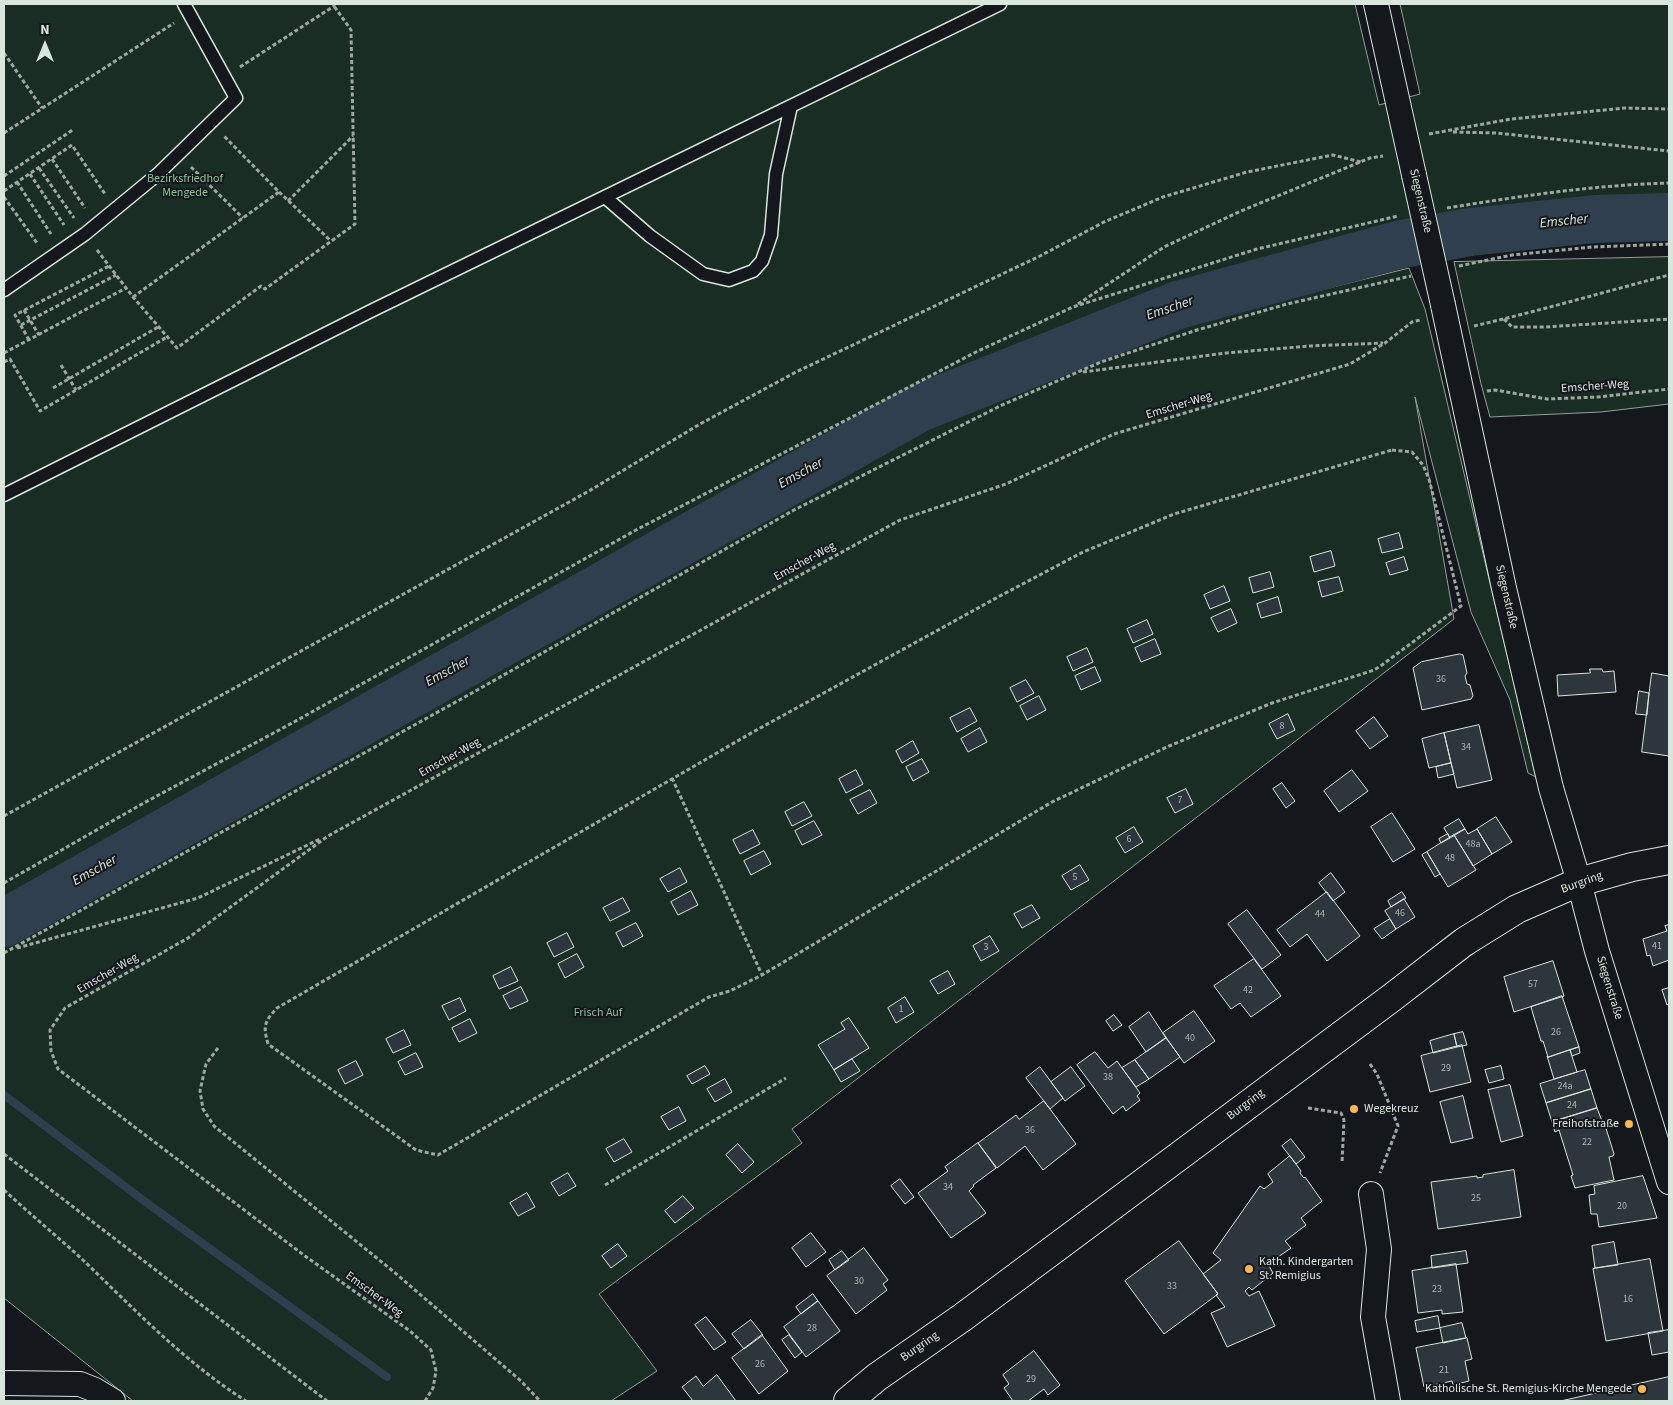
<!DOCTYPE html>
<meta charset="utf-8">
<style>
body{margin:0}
#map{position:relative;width:1673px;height:1405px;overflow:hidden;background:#14181c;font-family:"Source Sans 3",sans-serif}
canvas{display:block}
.frame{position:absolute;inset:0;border:5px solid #d8e6dc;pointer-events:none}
.north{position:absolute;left:20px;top:20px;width:50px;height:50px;-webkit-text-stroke:4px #14181c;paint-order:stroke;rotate:0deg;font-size:14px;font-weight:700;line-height:20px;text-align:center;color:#d8e6dc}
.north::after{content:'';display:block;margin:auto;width:18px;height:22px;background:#d8e6dc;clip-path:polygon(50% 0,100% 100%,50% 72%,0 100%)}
</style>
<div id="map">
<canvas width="1673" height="1405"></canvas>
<div class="frame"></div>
<div class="north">N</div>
</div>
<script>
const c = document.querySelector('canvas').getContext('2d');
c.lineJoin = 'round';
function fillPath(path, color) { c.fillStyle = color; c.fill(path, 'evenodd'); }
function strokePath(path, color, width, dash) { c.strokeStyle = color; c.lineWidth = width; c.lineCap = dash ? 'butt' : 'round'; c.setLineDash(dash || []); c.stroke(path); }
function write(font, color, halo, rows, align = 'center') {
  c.font = font + ' "Source Sans 3",sans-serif'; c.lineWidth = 4; c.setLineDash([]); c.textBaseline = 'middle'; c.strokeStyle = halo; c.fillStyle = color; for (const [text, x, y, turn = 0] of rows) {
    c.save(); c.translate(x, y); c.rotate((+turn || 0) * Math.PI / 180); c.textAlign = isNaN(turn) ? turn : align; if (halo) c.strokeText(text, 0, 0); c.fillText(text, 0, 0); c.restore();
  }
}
const green = new Path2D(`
 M4 4H1355L1379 105 1420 94 1400 4H1669V217L1595 219 1470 232 1402 244 1178 305 1041 360 1409 268 1425 309 1536 777 1528 773 1510 700 1471 612 1415 397 1454 619 792 1129 802 1143 599 1294 657 1371 611 1401H133L4 1298Z
 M1669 257V404L1601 412 1490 417 1481 384 1454 262Z`);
fillPath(green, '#1a2d24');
strokePath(green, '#939e99', 1);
strokePath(new Path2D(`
 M4 1095 147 1203 387 1377`), '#2f3f4d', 8);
strokePath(new Path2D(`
 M4 923 919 408 1178 305 1402 244 1470 232 1595 219 1669 217`), '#2f3f4d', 48);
const building = new Path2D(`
 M1399 533 1403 548 1382 553 1378 539Z
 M1331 551 1335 566 1314 572 1310 557Z
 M1404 557 1408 570 1390 575 1386 563Z
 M1270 572 1274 587 1253 593 1249 578Z
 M1339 577 1343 591 1322 597 1318 582Z
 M1224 586 1230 601 1210 609 1204 595Z
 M1278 597 1282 612 1261 618 1257 604Z
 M1231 609 1237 623 1218 632 1211 618Z
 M1147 620 1153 634 1133 643 1127 629Z
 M1155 639 1161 654 1141 662 1135 648Z
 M1087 648 1093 662 1073 671 1067 657Z
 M1460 654 1463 655 1467 673 1465 676 1467 684 1470 685 1473 696 1471 699 1422 710 1413 668 1421 662Z
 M1095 667 1101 681 1081 690 1075 676Z
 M1590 669H1602L1603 672 1614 671 1616 692 1558 696 1557 675 1590 673Z
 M1652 673 1669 676V756L1642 752Z
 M1026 680 1034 693 1017 702 1010 688Z
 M1639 691 1649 693 1647 715 1636 714Z
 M1039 696 1046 710 1027 720 1020 706Z
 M970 708 977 721 957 732 950 718Z
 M1288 714 1295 730 1277 739 1269 724Z
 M1374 717 1388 736 1370 749 1356 731Z
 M1479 725 1492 780 1457 788 1444 733Z
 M980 728 987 742 968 752 961 739Z
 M1444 733 1451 763 1429 768 1422 739Z
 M913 741 919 753 902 763 896 751Z
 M922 759 929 772 913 781 906 767Z
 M1451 763 1454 774 1438 778 1436 767Z
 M856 770 863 784 846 793 839 779Z
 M1352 770 1368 791 1339 812 1324 791Z
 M1282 783 1295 801 1286 808 1273 789Z
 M1186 789 1193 804 1175 813 1167 798Z
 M870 790 877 803 858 814 850 800Z
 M804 802 812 816 792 826 785 812Z
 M1392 813 1415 849 1393 862 1371 827Z
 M1496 817 1512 842 1492 854 1477 829Z
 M1459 819 1465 829 1450 838 1444 828Z
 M814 821 822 835 802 845 795 831Z
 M1134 827 1143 842 1125 853 1116 838Z
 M1465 829 1468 834 1477 829 1492 854 1473 866 1454 835Z
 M753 830 760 844 740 854 733 840Z
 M1448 834 1450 838 1441 843 1439 839Z
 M1454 835 1476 870 1448 887 1427 852Z
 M764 851 771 864 751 875 744 861Z
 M1427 852 1440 874 1435 877 1422 855Z
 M1080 865 1089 880 1071 890 1062 876Z
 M680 868 687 882 668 892 660 879Z
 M1331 873 1345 892 1333 901 1319 883Z
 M691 891 698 905 678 915 671 902Z
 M1327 892 1360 936 1327 961 1307 934 1290 947 1277 930Z
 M1402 892 1406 898 1391 907 1388 901Z
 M623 898 630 911 610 921 603 908Z
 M1404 899 1415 917 1396 929 1385 911Z
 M1032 905 1040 918 1022 928 1014 914Z
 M1247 910 1281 955 1262 969 1228 924Z
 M1390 919 1396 929 1382 939 1374 929Z
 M636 923 643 936 623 947 616 933Z
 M1669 925V960L1653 966 1650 955 1647 956 1643 939 1667 931 1665 926Z
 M567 933 574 947 554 957 547 943Z
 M990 936 999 951 981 961 973 946Z
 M577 954 584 967 565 978 558 964Z
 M1254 959 1281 996 1251 1017 1240 1003 1231 1009 1214 986Z
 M1553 961 1564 996 1514 1012 1504 977Z
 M511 967 518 981 499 989 493 976Z
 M948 971 955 984 938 994 930 981Z
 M521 987 528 1001 510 1009 503 996Z
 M1669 988V1004L1667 1005 1662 990Z
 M1562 996 1579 1047 1548 1057 1543 1041H1541L1531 1007Z
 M905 997 914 1012 896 1023 888 1008Z
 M460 998 466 1011 449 1020 442 1006Z
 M1194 1011 1215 1041 1184 1063 1163 1033Z
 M1149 1012 1166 1038 1146 1052 1129 1027Z
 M1114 1015 1122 1025 1113 1031 1106 1021Z
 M849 1018 869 1048 834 1070 818 1045 845 1029 841 1023Z
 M470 1019 477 1033 459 1042 452 1028Z
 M404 1030 411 1045 393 1053 386 1039Z
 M1463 1032 1467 1045 1457 1047 1454 1034Z
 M1454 1034 1457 1047 1433 1053 1430 1041Z
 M1166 1038 1180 1057 1149 1079 1135 1060Z
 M1462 1045 1471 1082 1430 1092 1421 1056Z
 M1579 1047 1580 1053 1572 1056 1570 1050Z
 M1570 1050 1577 1072 1554 1079 1547 1056 1548 1057Z
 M1095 1052 1108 1068 1117 1061 1140 1093 1137 1096 1140 1100 1126 1111 1123 1106 1113 1114 1077 1065Z
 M416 1053 423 1067 405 1075 398 1062Z
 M852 1059 860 1071 841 1082 834 1070Z
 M1135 1060 1149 1079 1136 1087 1122 1068Z
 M356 1061 363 1075 345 1084 338 1070Z
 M705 1066 710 1074 692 1084 687 1076Z
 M1501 1066 1504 1079 1489 1083 1485 1070Z
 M1040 1067 1063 1098 1050 1109 1026 1078Z
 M1071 1067 1085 1086 1065 1101 1051 1082Z
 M1585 1070 1591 1089 1546 1103 1540 1084Z
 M725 1079 732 1092 715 1102 707 1089Z
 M1510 1085 1523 1136 1501 1142 1488 1090Z
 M1591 1089 1597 1108 1552 1122 1546 1103Z
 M1463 1096 1473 1138 1451 1143 1440 1102Z
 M1044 1101 1076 1144 1043 1170 1025 1146 997 1168 978 1143 1016 1115 1019 1119Z
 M679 1107 686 1121 669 1130 661 1117Z
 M1597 1108 1602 1121 1604 1122 1614 1154 1613 1156 1609 1157 1614 1180 1575 1188 1571 1176 1573 1175 1559 1130 1555 1132 1552 1122Z
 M624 1139 632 1152 614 1162 606 1149Z
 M1291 1139 1305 1157 1296 1164 1282 1146Z
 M978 1143 996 1168 973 1185 974 1186 969 1191 986 1213 951 1238 918 1193 948 1171 945 1167Z
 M738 1144 754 1162 742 1173 726 1155Z
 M1290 1156 1301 1171 1300 1173 1304 1178 1305 1177 1322 1201 1301 1218 1306 1225 1285 1241 1291 1248 1268 1264 1273 1273 1252 1290 1249 1287 1245 1291 1249 1296 1259 1291 1275 1326 1227 1347 1211 1313 1225 1307 1216 1295 1218 1294 1203 1274 1221 1260 1213 1253 1260 1186 1264 1189 1273 1182 1268 1174Z
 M1514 1170 1521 1217 1438 1229 1431 1182 1477 1176V1178L1483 1177V1175Z
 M568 1173 576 1186 559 1196 551 1183Z
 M1643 1176 1657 1218 1599 1227 1597 1214H1591L1589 1195 1595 1194 1594 1186Z
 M900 1179 914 1197 905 1204 891 1186Z
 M527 1193 535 1207 518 1216 510 1203Z
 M683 1196 694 1208 675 1223 665 1211Z
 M811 1233 826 1252 806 1267 792 1248Z
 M1179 1241 1218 1294 1164 1334 1125 1281Z
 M1614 1242 1618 1265 1595 1268 1592 1246Z
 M618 1244 627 1256 611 1268 602 1256Z
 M864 1248 888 1280 883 1284 887 1290 856 1314 827 1276Z
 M842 1251 849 1260 835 1270 829 1260Z
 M1466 1251 1468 1263 1432 1268 1431 1256Z
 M1650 1259 1663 1331 1606 1341 1593 1269Z
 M1456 1264 1463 1312 1442 1314V1310L1418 1313 1412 1271Z
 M813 1294 818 1301 801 1314 796 1307Z
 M818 1301 840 1331 806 1357 784 1327Z
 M1438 1316 1440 1328 1417 1332 1415 1321Z
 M706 1317 726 1342 714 1350 695 1325Z
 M751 1320 763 1335 744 1349 732 1334Z
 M1462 1323 1466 1338 1443 1343 1440 1328Z
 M1669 1330V1352L1652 1355 1648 1333Z
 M762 1335 788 1371 759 1394 732 1358Z
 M789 1335 802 1352 795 1358 782 1340Z
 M1467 1338 1472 1359 1465 1361 1469 1381 1453 1385 1452 1381 1424 1387 1416 1348Z
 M1034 1351 1060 1385 1048 1395 1044 1389 1028 1401H1013L1004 1388 1009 1384 1003 1375Z
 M717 1375 736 1401H693L682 1387 696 1376 703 1386Z
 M1669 1377V1401H1561Z`);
fillPath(building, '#2c363c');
strokePath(building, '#d8e6dc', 1);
const service = new Path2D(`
 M605 197 650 236 703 274 729 280 753 271 762 261 771 235 776 174 791 106
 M4 290 85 234 158 174 236 98 184 4
 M4 495 373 310 1000 4`);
const minor = new Path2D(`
 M1376 4 1414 175
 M1443 305 1504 588 1551 788 1579 882 1597 951 1669 1182
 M1371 1194 1379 1249 1373 1317 1388 1401
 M4 1383 80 1384 95 1390 113 1401`);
const secondary = new Path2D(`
 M848 1401 877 1377 963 1317 1390 999 1464 942 1517 909 1579 882 1632 867 1669 860`);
strokePath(service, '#d8e6dc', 15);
strokePath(minor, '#d8e6dc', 26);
strokePath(secondary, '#d8e6dc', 30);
strokePath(new Path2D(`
 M4 53 42 108
 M240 67 334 6V4
 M1453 132 1496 133 1669 151
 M4 133 174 23
 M1429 134 1511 119 1625 108 1669 109
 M52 159 85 208
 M191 167 243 218
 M39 168 74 218
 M30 174 64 225
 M4 176 74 129
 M17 182 51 234
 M4 191 72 145 105 194
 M279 192 331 241
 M4 197 37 243
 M288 201 353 136
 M1447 208C1521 196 1594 185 1669 183
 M97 250 133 297 177 348 261 286 265 289 355 224 351 30 334 6
 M1459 266 1512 255 1592 247 1669 244
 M133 297 279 192 223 135
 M1078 304 1164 247 1241 211 1370 158 1383 156
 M24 310 39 335
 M1504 319 1512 327H1545L1669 319
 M21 325 116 275
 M1474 326C1539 311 1604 292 1669 275
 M29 340 15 315 109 266
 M4 353 126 288
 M4 362 10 359 40 411 167 337
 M61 365 76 390
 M1083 372 1226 353 1310 346 1383 343
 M53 388 158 327
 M1487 391 1495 390 1547 399 1598 397 1669 389
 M1392 450 1412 452 1423 465 1429 479 1461 606 1382 665 1374 670 1272 703 1169 746 1052 802 762 975 730 991 709 997 438 1155 416 1150 268 1044C263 1026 264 1022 277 1008L753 732 998 597 1083 552 1174 514Z
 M672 778 762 975
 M4 816 589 491 700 424 796 372 1040 256 1104 222 1163 197 1247 172 1333 155 1361 162
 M4 883 142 804 294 722 636 530 976 352 1073 307 1257 249 1398 216
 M17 948 198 898 320 839
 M4 953 472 693 794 510 1002 405 1101 362 1197 330 1287 304 1411 276
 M218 1048 206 1064 200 1091 203 1109 214 1126 394 1272 521 1381 540 1401
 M1370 1064 1377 1074 1398 1126 1380 1173
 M1308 1108 1341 1113 1344 1120 1342 1163
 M4 1154 327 1401
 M605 1185 786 1078
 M4 1190C30 1214 58 1237 84 1261 135 1310 186 1363 246 1401
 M425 1401 433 1388 436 1371 431 1350 410 1331 305 1256 58 1069 51 1051 50 1030 65 1008 188 938 328 836 900 520 1006 484 1114 434 1350 364 1385 343 1412 322 1420 320`), '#9da8a2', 3, [4, 2.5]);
strokePath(service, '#14181c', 12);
strokePath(minor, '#14181c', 24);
strokePath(secondary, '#14181c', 28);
const minorBridge = new Path2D(`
 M1414 175 1443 305`);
strokePath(minorBridge, '#d8e6dc', 26, []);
strokePath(minorBridge, '#14181c', 24);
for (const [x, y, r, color] of [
 [1354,1109,5,"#ffb74d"],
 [1629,1124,5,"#ffb74d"],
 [1249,1269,5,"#ffb74d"],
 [1642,1389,5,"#ffb74d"]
]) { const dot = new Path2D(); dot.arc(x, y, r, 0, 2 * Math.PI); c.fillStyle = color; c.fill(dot); strokePath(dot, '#14181c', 2); }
write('10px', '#adbab4', null, [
 ["36",1441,680],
 ["8",1282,727],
 ["34",1466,748],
 ["7",1180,801],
 ["6",1129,840],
 ["48a",1473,845],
 ["48",1450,859],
 ["5",1075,878],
 ["46",1400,914],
 ["44",1320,915],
 ["41",1657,947],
 ["3",986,948],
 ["57",1533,985],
 ["42",1248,991],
 ["1",901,1010],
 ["26",1556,1033],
 ["40",1190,1039],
 ["29",1446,1069],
 ["38",1108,1078],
 ["24a",1565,1087],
 ["24",1572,1106],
 ["36",1030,1131],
 ["22",1587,1143],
 ["34",948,1188],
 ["25",1476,1199],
 ["20",1622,1207],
 ["30",859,1282],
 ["33",1172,1287],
 ["23",1437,1290],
 ["16",1628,1300],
 ["28",812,1329],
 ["26",760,1365],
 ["21",1444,1371],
 ["29",1031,1380]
]);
write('12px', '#8ac095', '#14181c', [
 ["Bezirksfriedhof",185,179],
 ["Mengede",185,193],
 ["Frisch Auf",598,1013]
]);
write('12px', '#d8e6dc', '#14181c', [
 ["Siegenstraße",1420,201,77],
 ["Emscher-Weg",1595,387,-4],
 ["Emscher-Weg",1179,406,-17],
 ["Emscher-Weg",805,562,-29],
 ["Siegenstraße",1506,597,77],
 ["Emscher-Weg",450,758,-29],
 ["Burgring",1582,883,-20],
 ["Emscher-Weg",108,974,-30],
 ["Siegenstraße",1609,988,73],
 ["Burgring",1246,1105,-37],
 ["Emscher-Weg",374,1295,36],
 ["Burgring",920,1347,-35]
]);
write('12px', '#d8e6dc', '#14181c', [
 ["Wegekreuz",1364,1109],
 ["Freihofstraße",1619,1124,"right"],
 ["Kath. Kindergarten",1259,1262],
 ["St. Remigius",1259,1276],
 ["Katholische St. Remigius-Kirche Mengede",1632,1389,"right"]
], 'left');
write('italic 14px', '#d8e6dc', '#14181c', [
 ["Emscher",1564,222,-6],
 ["Emscher",1170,309,-19],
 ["Emscher",801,474,-29],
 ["Emscher",448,672,-29],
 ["Emscher",95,871,-29]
]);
</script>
